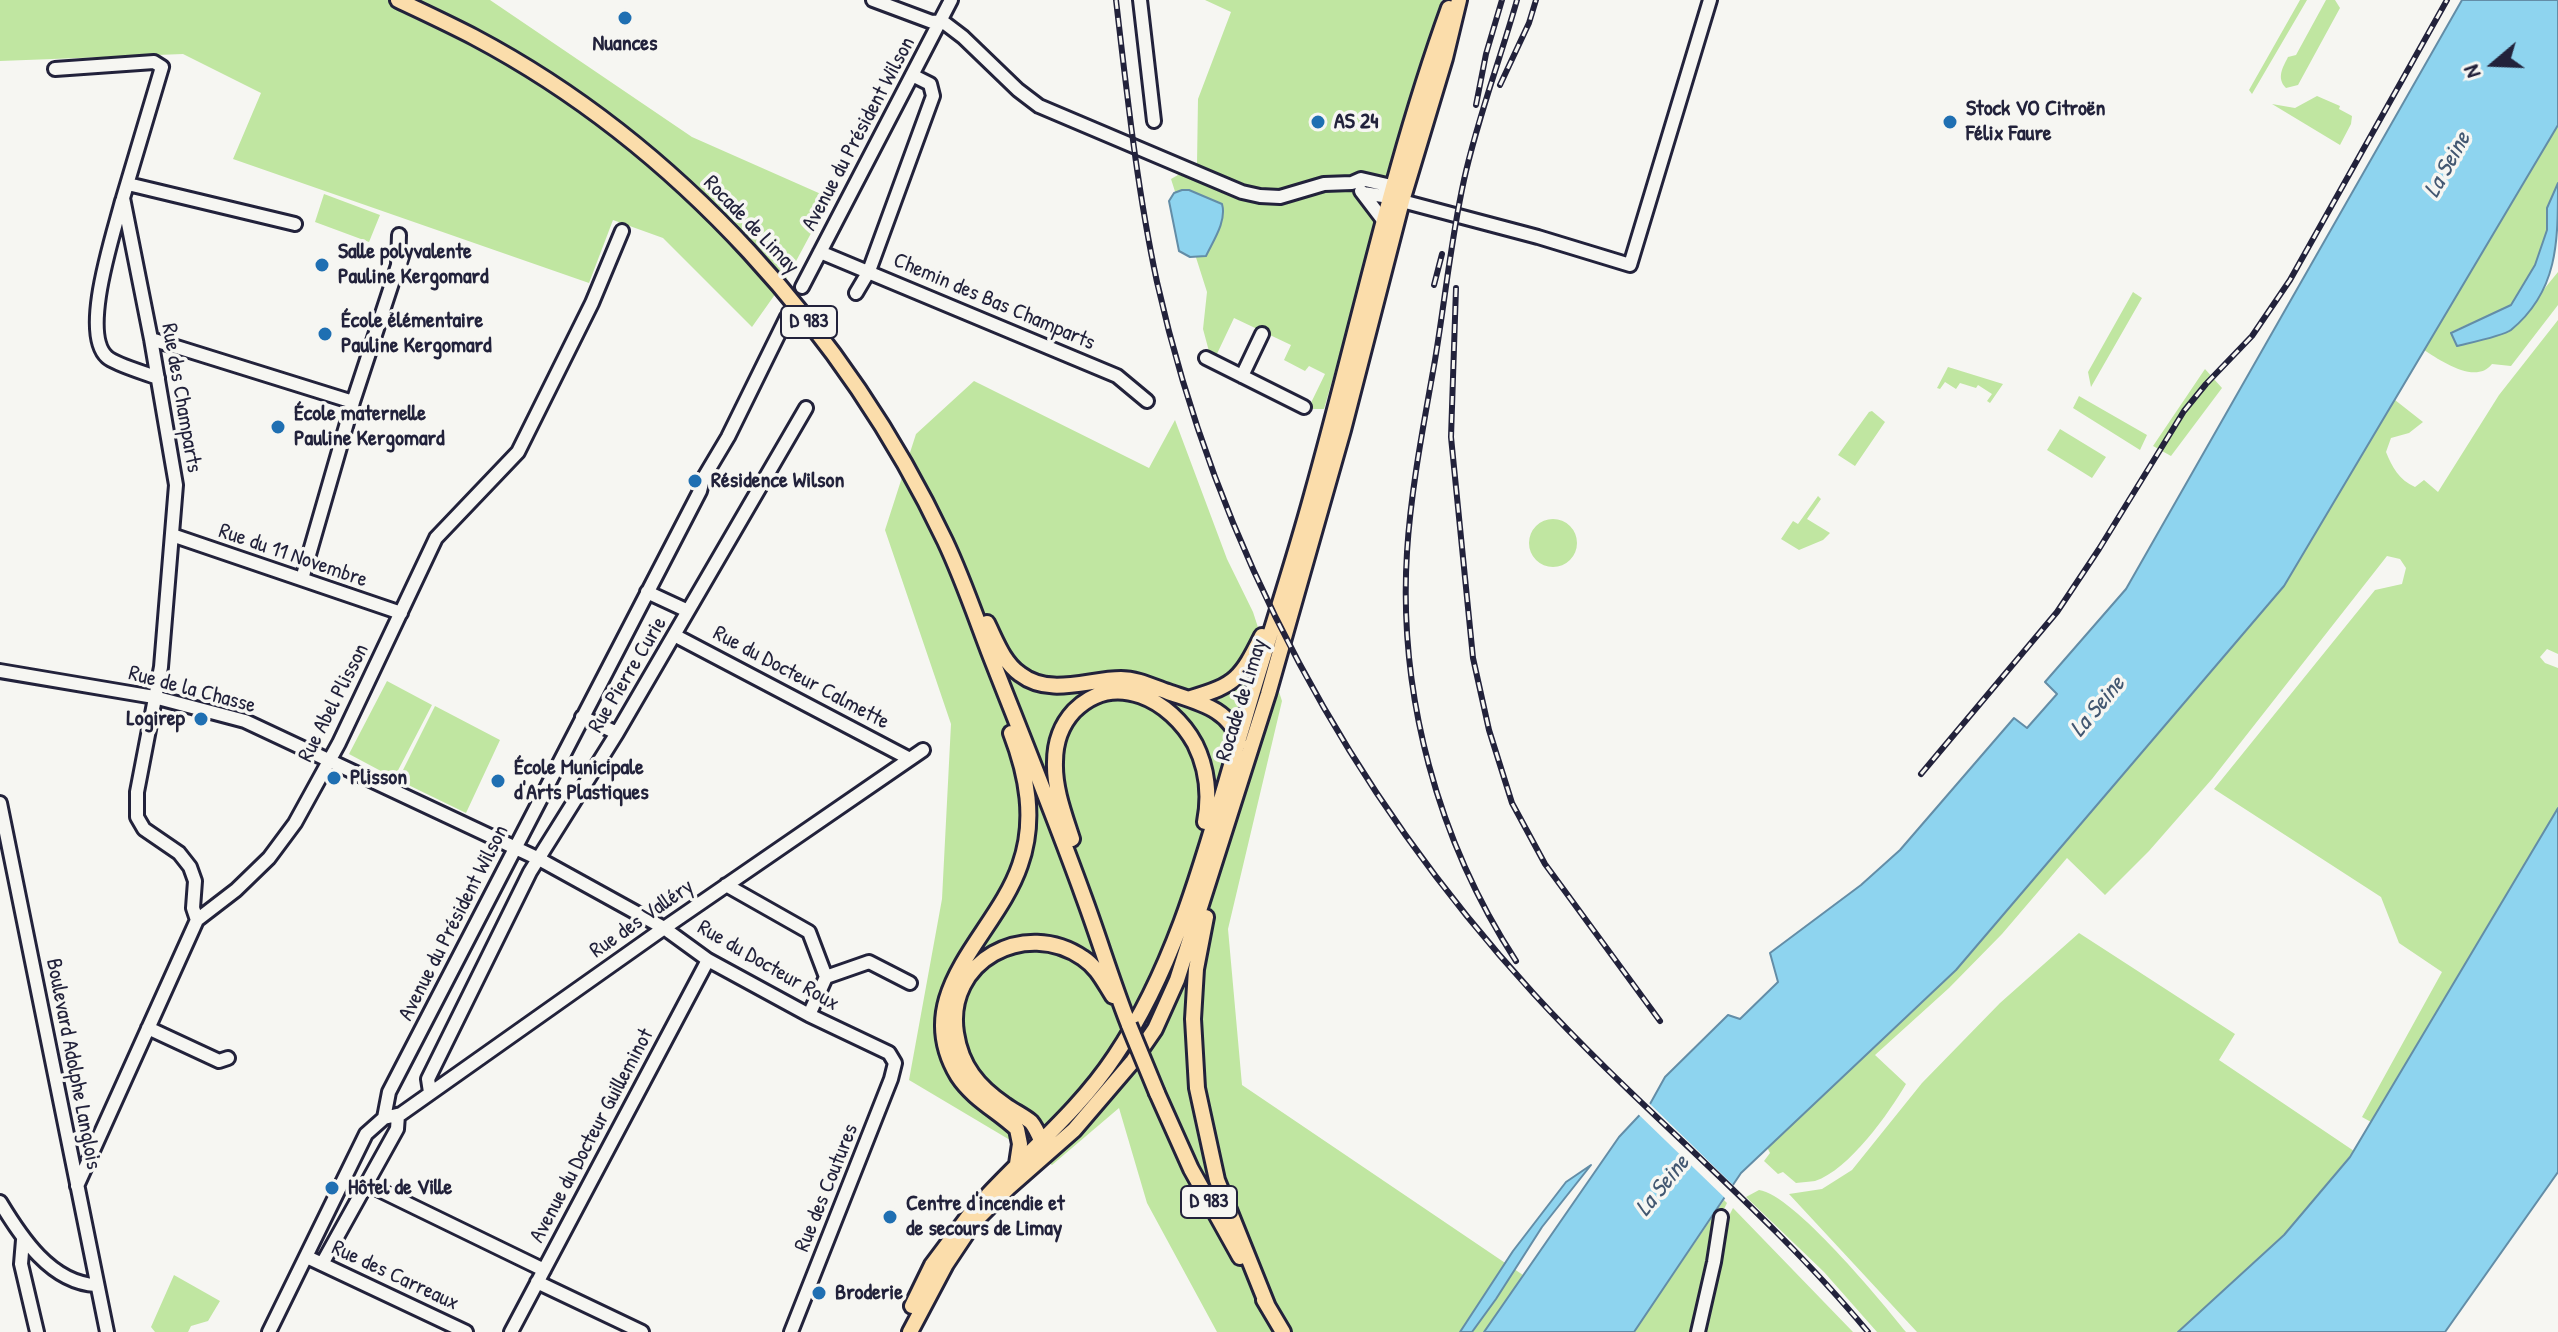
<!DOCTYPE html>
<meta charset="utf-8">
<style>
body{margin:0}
#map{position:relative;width:2558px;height:1332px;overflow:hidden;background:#f6f6f2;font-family:"Patrick Hand",sans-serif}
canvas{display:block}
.north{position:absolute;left:2454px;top:24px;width:80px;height:80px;-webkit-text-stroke:6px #f6f6f2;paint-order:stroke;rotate:251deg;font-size:22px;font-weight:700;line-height:32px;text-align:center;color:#22223b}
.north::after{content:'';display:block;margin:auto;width:28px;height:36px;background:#22223b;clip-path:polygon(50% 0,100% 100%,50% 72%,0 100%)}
</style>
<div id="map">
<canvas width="2558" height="1332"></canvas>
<div class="north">N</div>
</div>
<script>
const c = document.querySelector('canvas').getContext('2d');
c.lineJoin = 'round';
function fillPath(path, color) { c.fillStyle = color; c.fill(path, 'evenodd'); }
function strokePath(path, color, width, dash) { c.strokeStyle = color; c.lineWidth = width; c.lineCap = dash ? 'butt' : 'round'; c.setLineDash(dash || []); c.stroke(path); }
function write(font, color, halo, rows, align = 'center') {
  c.font = font + ' "Patrick Hand",sans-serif'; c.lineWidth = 7; c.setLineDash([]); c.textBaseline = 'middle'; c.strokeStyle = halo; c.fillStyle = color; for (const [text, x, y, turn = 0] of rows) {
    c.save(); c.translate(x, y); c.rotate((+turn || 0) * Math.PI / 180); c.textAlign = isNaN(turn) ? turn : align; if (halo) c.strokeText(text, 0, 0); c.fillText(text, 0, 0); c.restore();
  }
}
fillPath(new Path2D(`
 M0 0H490L692 137 830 198 788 276 752 327 663 238 613 220 589 283 233 159 261 93 183 54 0 61Z
 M1205 0H1442L1324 409H1308L1325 374 1309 366 1305 371 1284 360 1291 345 1234 318 1215 358 1210 355 1203 329 1207 292 1171 179 1197 164 1198 99 1231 12Z
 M2300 0H2307L2252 94 2249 90Z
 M2326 0H2335L2340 8 2298 85 2286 88C2276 78 2283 67 2288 57L2296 55Z
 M2317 96 2340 106 2339 109 2352 116 2351 124 2340 145 2272 104 2295 108Z
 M2558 125V183L2547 208V230L2535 266 2511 305 2451 332 2488 337 2509 332 2558 272V305L2511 366 2492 364C2476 385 2441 361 2424 350Z
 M324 194 380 215 369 242 315 222Z
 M2133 292 2142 298 2091 387 2088 372Z
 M2558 320V654L2547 649 2540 657 2545 663 2558 668V808L2371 1122 2362 1117 2442 972 2399 943 2381 897 2214 789 2375 590 2402 584 2406 568 2400 559 2387 556 2212 779 2149 851 2105 895 2067 858 2002 934 1949 988 1875 1055 1906 1084C1889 1113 1849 1170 1815 1181 1810 1182 1802 1182 1796 1183L1783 1172 1778 1174 1764 1161 1770 1153 1767 1147 1956 970 2284 586 2395 400 2423 422 2409 433 2391 438 2386 452C2392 467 2399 480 2415 487L2424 480 2438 492 2499 395Z
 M1948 367 2003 384 1990 403 1987 401 1992 394 1978 385 1976 388 1960 383 1956 389 1945 382 1940 389 1937 388Z
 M2205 369 2222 388 2171 456 2153 446Z
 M974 381 1149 468 1175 420 1227 559 1253 612 1282 701 1228 929 1242 1085 1523 1275 1484 1332H1217L1147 1203 1119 1108 1052 1165 909 1080 942 899 951 724 885 530 916 434Z
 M2079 396 2147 435 2140 450 2073 408Z
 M1872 411 1885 422 1855 466 1838 455 1869 412Z
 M2060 429 2106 457 2092 478 2047 450Z
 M1818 496 1821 499 1807 519 1830 533 1823 540 1799 550 1781 539 1793 521 1798 524Z
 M1529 543a24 24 0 1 1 48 0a24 24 0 1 1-48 0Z
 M387 681 432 705 394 778 349 754Z
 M435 706 500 740 466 813 398 780Z
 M2079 933 2235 1034 2219 1060 2354 1151 2284 1235 2178 1332H1917L1789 1194 1822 1189 1852 1170 1922 1083 2000 1003Z
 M1759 1190C1793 1194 1882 1302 1906 1332H1877L1824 1272 1746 1197Z
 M1724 1200 1727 1203 1717 1223 1692 1332H1634Z
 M1733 1208 1853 1332H1703L1729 1216Z
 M174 1275 220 1301 208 1321 191 1326 188 1332H155L151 1327Z`), '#c0e6a1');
const water = new Path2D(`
 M2462 0H2558V125L2284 586 1956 970 1741 1173 1634 1332H1484L1619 1137 1650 1104 1665 1077 1728 1015 1740 1019 1778 982 1770 953 1861 885 1900 850 2014 718 2027 728 2057 694 2045 682 2126 589Z
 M2558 183C2558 243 2558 291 2511 330 2503 336 2469 343 2457 346L2451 333 2511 305 2535 265 2547 230V208Z
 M1182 190H1189L1222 204C1227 221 1213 241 1206 256L1190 257 1179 251 1169 201 1174 193Z
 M2558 808V1172L2445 1332H2178L2284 1235 2350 1157Z
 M1591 1165 1542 1227 1496 1299 1472 1332H1460L1513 1251 1566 1182Z`);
fillPath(water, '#8ed4ef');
strokePath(water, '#638da7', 2);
fillPath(new Path2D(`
 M1647 1101 1736 1188 1728 1201 1636 1112Z`), '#f6f6f2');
const minor = new Path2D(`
 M873 0 932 22 942 21
 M1140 0 1154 121
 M942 21 963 37 1018 90 1039 106 1242 192 1260 196 1280 197 1324 184 1352 183 1361 179 1400 188
 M55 69 154 62 162 67 123 198 151 339 176 485 161 667 137 792V817L144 829 179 853 190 867 195 881 193 908 197 920
 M128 184 295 224
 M1361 191 1383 220
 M1363 193 1383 196 1538 237 1630 265 1710 0
 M122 201C114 233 80 333 107 357 116 365 146 373 158 378
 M820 252 1117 376 1147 401
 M802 287 951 0
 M856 293 869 271 933 96 930 84 912 75
 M151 339 353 402
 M1206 358 1304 407
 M1242 376 1262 334
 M172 535 401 613
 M302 579 353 402 398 265 399 235
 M647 592 688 611
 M674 635 908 758
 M0 671 154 697 245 721 539 859 664 928 708 960 809 1015 889 1053 895 1063 891 1079 791 1332
 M582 717 617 733
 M0 803 107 1332
 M726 885 809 932 826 977 869 962 910 983
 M809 1015 826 977
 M148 1028 219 1061 228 1058
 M430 1092 428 1079 530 872 617 733 806 408
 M384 1118 401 1114 657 933 923 750
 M367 1184 544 1270
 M77 1186 197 920 236 890 269 858 295 823 339 743 436 538 518 452 592 303 622 231
 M0 1202C21 1237 51 1283 96 1285
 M23 1240 21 1264 37 1332
 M307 1257 466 1332
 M322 1264 397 1129 398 1115
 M537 1282 642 1332
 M269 1332 366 1134 384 1118 389 1092 700 491 703 479 728 437 787 317
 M511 1332 708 960
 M1698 1332 1714 1262 1721 1217`);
const major = new Path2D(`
 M398 0C423 12 449 24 474 37 678 145 847 334 945 541 963 579 976 618 991 657 1022 736 1054 815 1083 895 1099 938 1112 982 1129 1025
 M987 623C996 641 1003 662 1020 674 1050 697 1088 679 1121 679 1138 679 1153 687 1168 692 1197 702 1232 709 1239 743
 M1191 698C1236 685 1241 678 1262 636
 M1011 733C1027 775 1036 820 1020 865 996 936 908 993 958 1076 973 1099 998 1111 1017 1129L1020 1144 1017 1164
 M1072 839C1064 814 1054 788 1055 762 1055 743 1061 725 1074 711 1115 670 1171 700 1195 744 1207 768 1210 796 1205 822
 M1206 917 1196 969 1193 1019 1197 1088 1217 1180 1268 1307
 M1157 1093 1191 1169 1240 1257
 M1045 1149C1041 1141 1037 1129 1031 1122 1024 1116 1013 1111 1005 1105 978 1087 961 1066 956 1033 945 961 1025 918 1083 958 1097 967 1104 982 1113 996
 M988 1195C1031 1149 1080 1109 1115 1056 1181 958 1209 837 1243 725 1265 648 1291 572 1312 495 1358 332 1391 168 1449 8
 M1264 1300 1283 1332
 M912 1306 932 1265 971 1213
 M910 1332 946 1264 974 1222 1008 1188 1074 1130 1133 1061 1155 1029 1177 980 1268 694 1343 430 1402 201 1445 58 1459 0`);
strokePath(minor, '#22223b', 18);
strokePath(major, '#22223b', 20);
strokePath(minor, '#f6f6f2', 12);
strokePath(major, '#fbddab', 14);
const rail = new Path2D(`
 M1116 0C1127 94 1137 189 1157 282 1217 549 1350 793 1534 994 1641 1111 1767 1210 1868 1332
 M1500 85 1529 23 1536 0
 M1476 105 1486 54 1502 0
 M1434 285 1442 254
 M1456 288 1451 437 1473 658 1489 730 1512 803 1545 864 1660 1021
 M1921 774 2057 612 2099 549 2184 411 2206 384 2252 336 2290 280 2447 0
 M1516 961C1438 841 1398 695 1407 552 1411 488 1424 423 1435 360 1445 300 1451 239 1464 180 1477 120 1500 60 1517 0`);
strokePath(rail, '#22223b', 6);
strokePath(rail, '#f6f6f2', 3, [9]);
const majorBridge = new Path2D(`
 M1129 1025 1157 1093`);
strokePath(majorBridge, '#22223b', 20, []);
strokePath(majorBridge, '#fbddab', 14);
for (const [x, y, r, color] of [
 [625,18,8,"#1f6fb2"],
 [1318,122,8,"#1f6fb2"],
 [1950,122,8,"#1f6fb2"],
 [322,265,8,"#1f6fb2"],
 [325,334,8,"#1f6fb2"],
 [278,427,8,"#1f6fb2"],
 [695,481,8,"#1f6fb2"],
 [201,719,8,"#1f6fb2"],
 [334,778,8,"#1f6fb2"],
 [498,781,8,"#1f6fb2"],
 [332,1188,8,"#1f6fb2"],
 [890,1217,8,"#1f6fb2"],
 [819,1293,8,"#1f6fb2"]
]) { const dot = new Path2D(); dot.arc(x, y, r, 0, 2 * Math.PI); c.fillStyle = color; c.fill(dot); strokePath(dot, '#f6f6f2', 3); }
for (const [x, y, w] of [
 [809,322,56],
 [1209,1202,56]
]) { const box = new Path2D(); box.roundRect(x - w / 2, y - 16, w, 32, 6); c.fillStyle = '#f6f6f2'; c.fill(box); strokePath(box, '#22223b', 2); }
write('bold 20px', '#22223b', null, [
 ["D 983",809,322],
 ["D 983",1209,1202]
]);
write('bold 22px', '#22223b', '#f6f6f2', [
 ["Nuances",625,44,"center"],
 ["Stock VO Citroën",1966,109],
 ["Félix Faure",1966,134],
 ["AS 24",1334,122],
 ["Salle polyvalente",338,252],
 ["Pauline Kergomard",338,277],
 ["École élémentaire",341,321],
 ["Pauline Kergomard",341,346],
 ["École maternelle",294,414],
 ["Pauline Kergomard",294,439],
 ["Résidence Wilson",711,481],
 ["Logirep",185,719,"right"],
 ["École Municipale",514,768],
 ["d'Arts Plastiques",514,793],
 ["Plisson",350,778],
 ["Hôtel de Ville",348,1188],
 ["Centre d'incendie et",906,1204],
 ["de secours de Limay",906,1229],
 ["Broderie",835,1293]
], 'left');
write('22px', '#22223b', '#f6f6f2', [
 ["Avenue du Président Wilson",859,134,-62],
 ["Rocade de Limay",751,225,46],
 ["Chemin des Bas Champarts",994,302,23],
 ["Rue des Champarts",181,398,80],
 ["Rue du 11 Novembre",293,556,19],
 ["Rue Pierre Curie",628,675,-59],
 ["Rue du Docteur Calmette",801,678,28],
 ["Rue de la Chasse",192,690,15],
 ["Rocade de Limay",1242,700,-73],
 ["Rue Abel Plisson",334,703,-63],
 ["Rue des Valléry",642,919,-35],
 ["Avenue du Président Wilson",454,923,-63],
 ["Rue du Docteur Roux",768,966,30],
 ["Boulevard Adolphe Langlois",73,1064,79],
 ["Avenue du Docteur Guilleminot",592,1136,-62],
 ["Rue des Coutures",827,1188,-68],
 ["Rue des Carreaux",395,1276,25]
]);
write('italic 24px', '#425771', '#f6f6f2', [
 ["La Seine",2448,165,-61],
 ["La Seine",2098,707,-50],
 ["La Seine",1663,1186,-51]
]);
</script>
